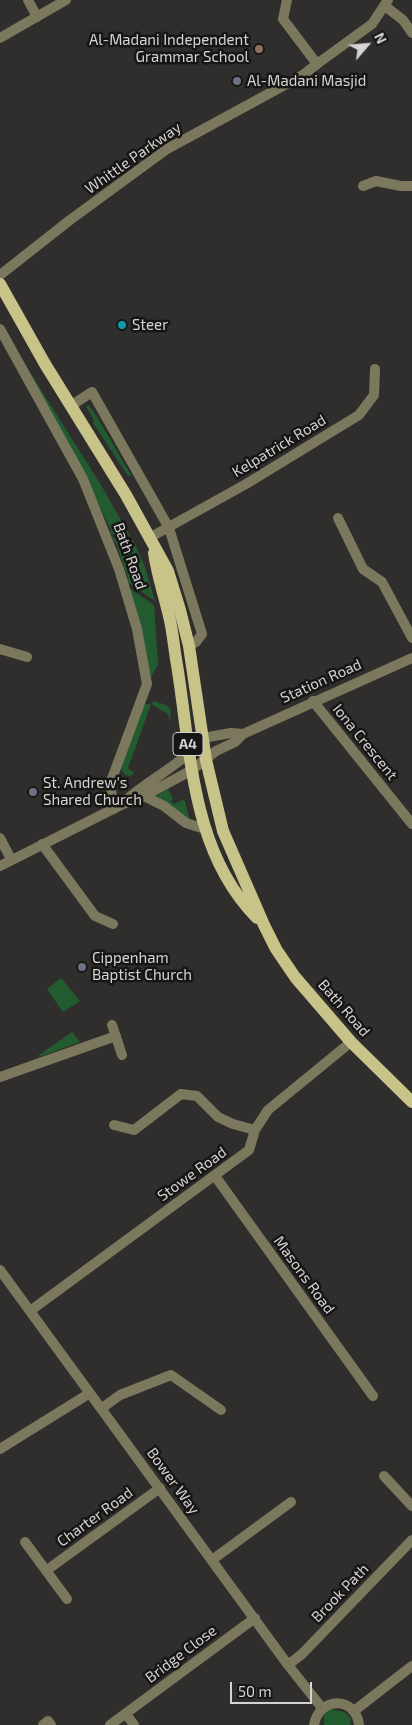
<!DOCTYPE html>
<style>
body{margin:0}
#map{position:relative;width:412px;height:1725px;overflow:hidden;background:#302e2c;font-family:"Exo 2",sans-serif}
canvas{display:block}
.north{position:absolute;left:342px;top:20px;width:50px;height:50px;-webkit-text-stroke:4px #171615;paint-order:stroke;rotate:63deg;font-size:14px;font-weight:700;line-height:20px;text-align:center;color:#d5d4d2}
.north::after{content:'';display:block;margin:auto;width:18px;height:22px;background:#d5d4d2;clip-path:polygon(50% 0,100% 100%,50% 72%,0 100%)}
.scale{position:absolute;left:230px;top:1682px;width:82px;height:22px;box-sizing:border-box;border:2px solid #d5d4d2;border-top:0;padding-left:6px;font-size:15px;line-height:18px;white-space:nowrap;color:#d5d4d2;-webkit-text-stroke:4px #171615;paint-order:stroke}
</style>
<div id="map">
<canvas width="412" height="1725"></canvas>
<div class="north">N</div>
<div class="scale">50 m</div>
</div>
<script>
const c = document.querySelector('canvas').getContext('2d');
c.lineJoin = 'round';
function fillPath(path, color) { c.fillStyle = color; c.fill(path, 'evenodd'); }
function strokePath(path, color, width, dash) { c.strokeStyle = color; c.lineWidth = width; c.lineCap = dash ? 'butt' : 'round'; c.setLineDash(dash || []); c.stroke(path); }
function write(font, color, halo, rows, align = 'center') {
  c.font = font + ' "Exo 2",sans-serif'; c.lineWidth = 5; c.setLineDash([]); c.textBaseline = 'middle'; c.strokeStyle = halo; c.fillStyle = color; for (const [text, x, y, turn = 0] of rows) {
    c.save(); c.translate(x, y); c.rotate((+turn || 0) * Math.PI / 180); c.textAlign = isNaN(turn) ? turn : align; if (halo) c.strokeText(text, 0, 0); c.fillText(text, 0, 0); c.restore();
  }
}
fillPath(new Path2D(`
 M16 350 101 485 130 536 109 534 111 530 70 447Z
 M88 405 94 412 131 475 128 476 93 423 94 420 86 407Z
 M111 537 133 540 145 567 155 601 126 581 128 578 116 543Z
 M129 588 154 605 158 665 149 680Z
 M154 701 166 705 171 709 170 722 168 714 151 704 128 768 134 773 130 776 125 775 121 769 143 704H151Z
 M168 789 173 798 171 801 174 804 184 799 190 820 156 796Z
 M61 978 80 1001 63 1012 47 989Z
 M72 1032 80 1042 39 1057V1055Z
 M330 1709 345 1712 351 1719 350 1725H324V1715Z`), '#235b31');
strokePath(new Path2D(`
 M28 0 37 17
 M287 0 283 19 317 64
 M385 6 403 20 412 33
 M0 38 66 0
 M363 186 376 181 401 186H412
 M0 275 70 220 167 149 303 75 317 64 372 24 388 0
 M0 329 83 479 119 569 137 629 147 684 110 784 114 809
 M72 405 92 392 169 528 202 634 196 642 189 646
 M338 518 363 569 382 582 412 638
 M149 538 246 484 359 415 374 395 375 369
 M0 649 27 657
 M313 701 412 824
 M144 796 164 806 186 823 205 829
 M125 801C145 783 169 771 189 753
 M0 838 11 859
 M42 844 95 916 113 924
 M0 866 123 804 144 796 192 770
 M112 1025 122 1055
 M0 1077 116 1036
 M114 1125 134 1130 181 1094 197 1096 218 1117 233 1124 255 1130
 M215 1176 373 1396
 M0 1270 288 1665 322 1708
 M30 1311 249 1150 255 1130 268 1110 351 1042
 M102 1408 120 1395 171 1375 221 1410
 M0 1449 90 1393
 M384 1476 412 1506
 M25 1542 67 1599
 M212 1560 291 1502
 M47 1570 160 1488
 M288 1665 302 1654 412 1540
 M354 1711 412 1666
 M126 1714 134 1725
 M43 1725 48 1721 51 1725
 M110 1725 255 1618
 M314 1725C319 1696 356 1696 359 1725`), '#7b785d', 10);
strokePath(new Path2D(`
 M189 753 203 738 231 733 243 734
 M192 770 216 751 235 742 243 734 412 658`), '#7b785d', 10);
strokePath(new Path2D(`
 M0 284 45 364 126 495 168 571 180 610 189 646 206 760 223 831 264 925 276 949 295 977 351 1042 412 1102
 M154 553C157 574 164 595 169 616 173 632 174 649 177 665 191 751 191 852 257 918`), '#c8c388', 12);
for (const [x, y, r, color] of [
 [259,49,5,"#8d6e63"],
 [237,81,5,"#6b7280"],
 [122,325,5,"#0f9aa8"],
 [33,792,5,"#6b7280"],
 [82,967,5,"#6b7280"]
]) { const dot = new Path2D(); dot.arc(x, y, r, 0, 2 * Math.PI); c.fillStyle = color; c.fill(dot); strokePath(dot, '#171615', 2); }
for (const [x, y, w] of [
 [188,744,30]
]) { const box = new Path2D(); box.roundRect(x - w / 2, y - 11.5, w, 23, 4); c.fillStyle = '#171615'; c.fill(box); strokePath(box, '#d5d4d2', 1); }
write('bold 14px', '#d5d4d2', null, [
 ["A4",188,744]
]);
write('15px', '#d5d4d2', '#171615', [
 ["Al-Madani Independent",249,40,"right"],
 ["Grammar School",249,57,"right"],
 ["Al-Madani Masjid",247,81],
 ["Steer",132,325],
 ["St. Andrew's",43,783],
 ["Shared Church",43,800],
 ["Cippenham",92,958],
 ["Baptist Church",92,975]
], 'left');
write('15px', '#d5d4d2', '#171615', [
 ["Whittle Parkway",133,158,-35],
 ["Kelpatrick Road",279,446,-31],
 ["Bath Road",130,556,70],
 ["Station Road",321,681,-24],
 ["Iona Crescent",365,742,51],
 ["Bath Road",344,1008,49],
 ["Stowe Road",192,1174,-36],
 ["Masons Road",304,1275,54],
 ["Bower Way",173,1481,54],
 ["Charter Road",95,1517,-36],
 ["Brook Path",340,1593,-46],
 ["Bridge Close",181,1654,-37]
]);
</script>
